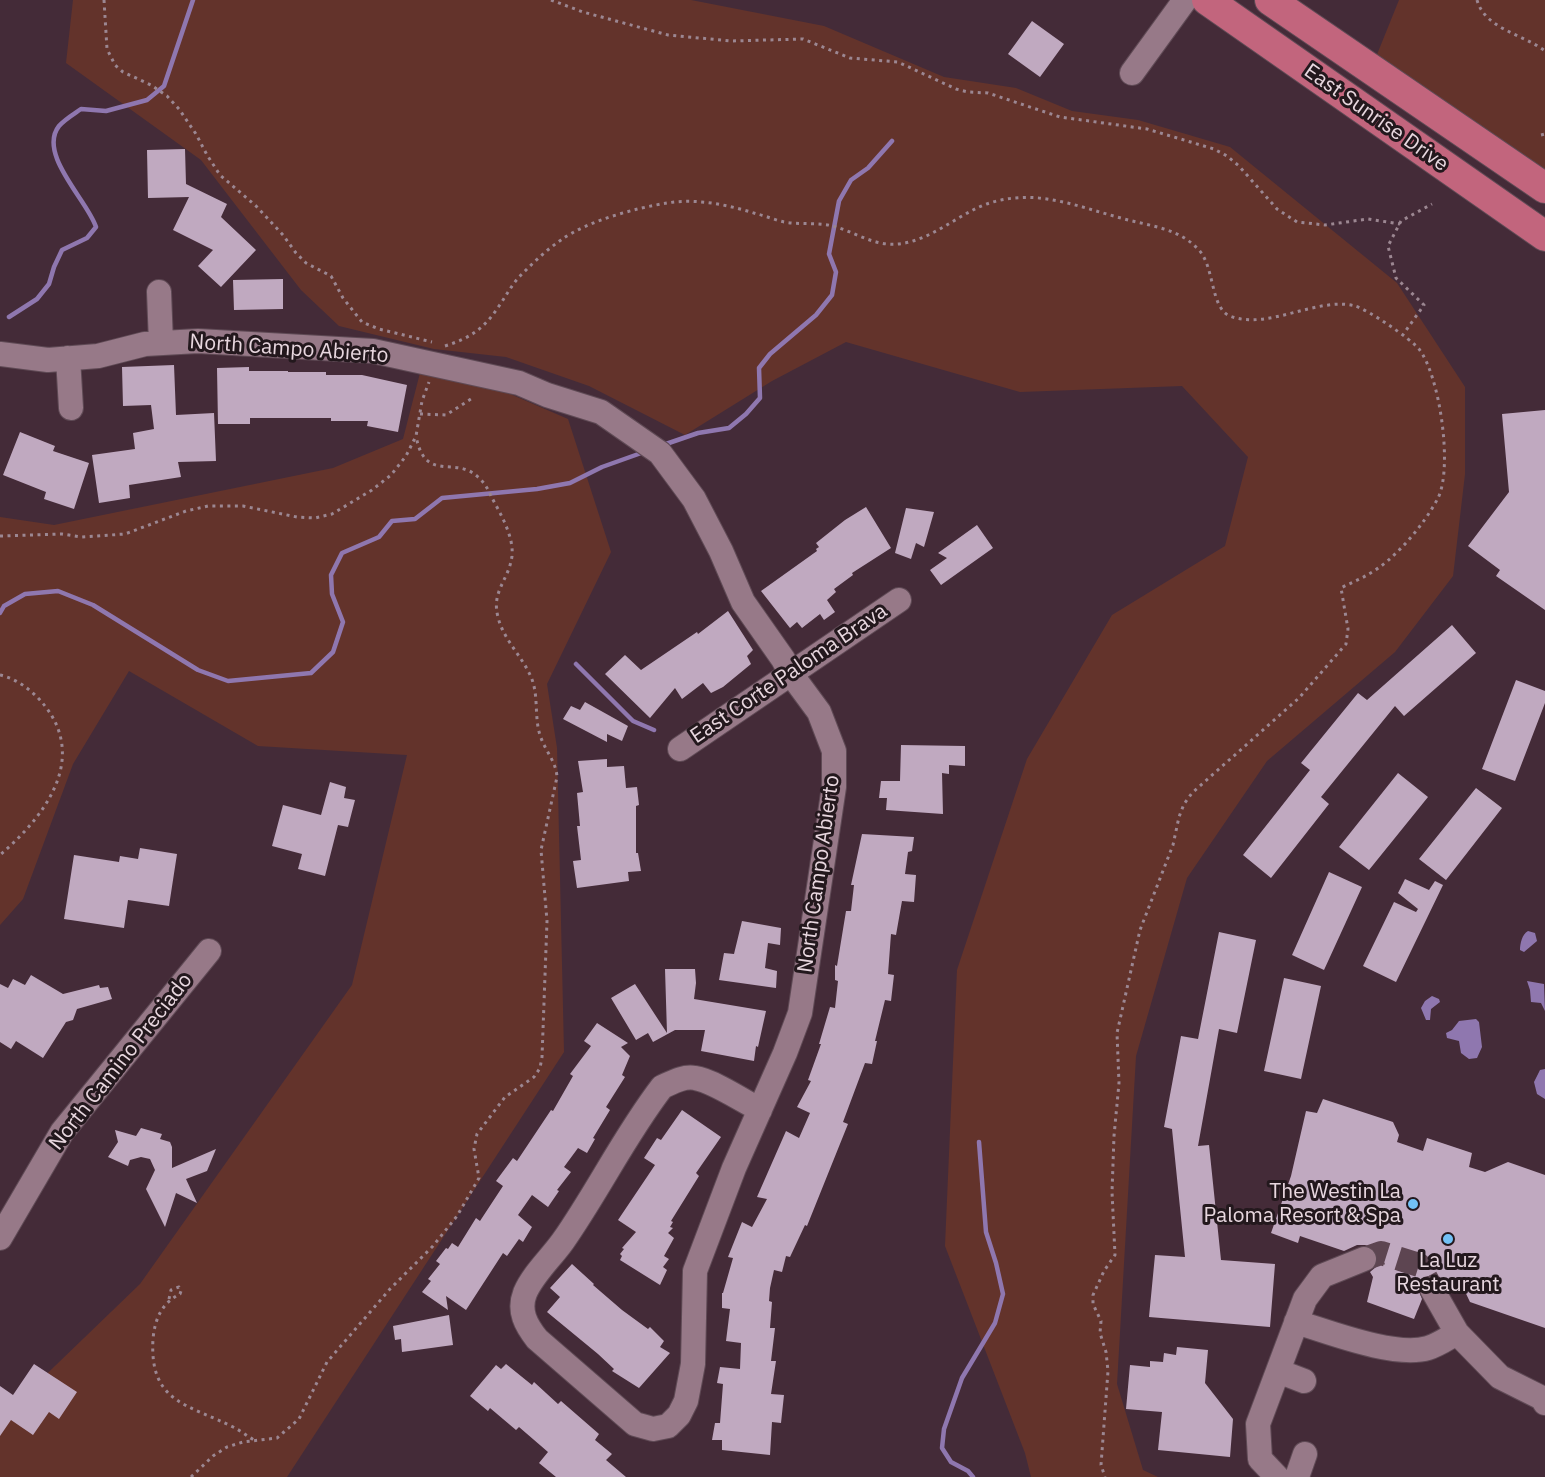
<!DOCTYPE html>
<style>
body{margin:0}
canvas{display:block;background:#442b38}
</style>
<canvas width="1545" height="1477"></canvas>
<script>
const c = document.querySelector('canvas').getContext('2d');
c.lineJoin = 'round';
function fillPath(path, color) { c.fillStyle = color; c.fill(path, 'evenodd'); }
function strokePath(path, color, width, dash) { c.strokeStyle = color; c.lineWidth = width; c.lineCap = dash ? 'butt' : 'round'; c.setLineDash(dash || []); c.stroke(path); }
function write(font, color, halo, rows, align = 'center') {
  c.font = font + ' "IBM Plex Sans",sans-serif'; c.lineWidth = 6; c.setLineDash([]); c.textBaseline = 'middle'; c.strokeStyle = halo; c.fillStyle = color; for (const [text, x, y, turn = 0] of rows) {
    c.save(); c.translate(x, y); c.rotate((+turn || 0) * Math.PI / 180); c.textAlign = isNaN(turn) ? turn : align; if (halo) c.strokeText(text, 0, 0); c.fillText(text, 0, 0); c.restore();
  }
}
fillPath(new Path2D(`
 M73 0H691L824 26 944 77 1016 88 1072 111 1138 120 1230 147 1397 283 1465 387V474L1453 576 1395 652 1267 761 1187 878 1136 1056 1117 1384 1143 1470 1158 1477H1031L1025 1453 945 1246 957 970 1027 759 1112 615 1225 546 1248 457 1182 386 1020 392 846 342 772 381 685 435 589 386 506 357 434 349 339 326 301 290 201 160 66 63Z
 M1399 0H1545V174L1376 57Z
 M420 373 487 384 568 419 611 552 547 684 557 748 564 1052 287 1477H0V1419L140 1284 352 985 407 755 258 746 129 671 73 764 23 899 0 925V517L54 525 333 468 403 439Z`), '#63332b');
fillPath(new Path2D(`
 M1528 931 1535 933 1537 941 1524 952 1520 950C1520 944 1522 934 1528 931Z
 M1527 981 1544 984 1545 1011 1541 1003 1531 1002 1530 990Z
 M1432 996 1439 999 1440 1002 1431 1009 1430 1020H1426L1421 1008 1425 1001Z
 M1476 1019 1479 1022 1482 1047 1477 1058 1469 1059 1461 1053 1459 1041 1447 1038 1446 1033 1452 1030 1459 1021Z
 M1545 1069V1099L1537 1094 1534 1082 1540 1070Z`), '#8f77af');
strokePath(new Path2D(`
 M9 317 37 299 49 284 54 267 62 250 87 238 96 227C88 201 37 154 59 126 65 119 74 114 81 109L106 111 147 100 164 86 193 0
 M663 445 698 433 729 428 746 414 760 398 759 368 770 354 816 315 832 295 836 272 829 254 839 201 851 180 868 168 892 141
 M0 613 4 606 25 594 58 591 93 605 198 670 228 681 311 673 333 652 343 622 332 594 331 575 342 553 379 537 392 521 415 519 442 498 537 489 570 483 602 467 644 452
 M576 664 633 721 654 730
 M973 1477 968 1471 951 1462 942 1448 944 1429 962 1378 995 1323 1003 1294 996 1263 986 1232 979 1142`), '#8f77af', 4.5);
fillPath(new Path2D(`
 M1032 21 1064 44 1040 77 1008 54Z
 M185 149 186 184 227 204 221 217 256 250 221 287 198 266 213 250 173 230 189 197 148 198 147 150Z
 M283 279V309L234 310 233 280Z
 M174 365 176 415 214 413 216 461 178 462 181 477 129 485 130 498 99 503 92 455 135 449 133 433 154 429 151 405 123 406 122 367Z
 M249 367V371H288V372H326V375H362L407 385 398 432 367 426 368 421H331V418H250V424H218L217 368Z
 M1545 410V610L1496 576 1500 570 1468 546 1509 492 1502 414Z
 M20 432 55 446 53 451 89 463 74 509 44 499 46 492 3 475Z
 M866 507 891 548 852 573 853 575 834 589 836 592 827 600 835 612 824 620 820 614 802 628 797 622 790 628 761 591 817 551 816 549 819 547 816 543 845 520Z
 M906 508 934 512 924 547 916 543 911 559 895 553Z
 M977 525 993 548 941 585 930 570 947 558 938 553Z
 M728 611 753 650 747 656 751 664 723 687 711 693 703 683 682 699 675 688 650 718 605 674 625 655 641 670 697 632 698 634Z
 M1452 625 1476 653 1404 716 1395 706 1321 797 1329 804 1271 878 1243 855 1310 770 1301 763 1358 693 1367 700Z
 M1516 680 1545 691V703L1515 781 1482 769Z
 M585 702 628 726 622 741 607 734V742L563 719 571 706 580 710Z
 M901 745 965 746V766L949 765V774L942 773 943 814 886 810 887 798H879L881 781H900Z
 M607 759V767L624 766 626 788 637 787 639 805 636 806V853H638L641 871 628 872 629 881 577 888 573 861 581 860 577 826H580L577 793 583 792 578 761Z
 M1398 773 1428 797 1369 870 1339 847Z
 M330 782 346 787 344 798 355 800 348 827 338 825 325 876 298 869 302 854 272 846 283 805 321 815Z
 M1476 788 1502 808 1446 880 1419 859Z
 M862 834 914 837 912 851 908 852 905 874 916 875 914 902 902 901 896 935 891 934 888 974 894 975 891 1001 885 1000 875 1041H877L872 1064 865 1063 843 1122 848 1124 807 1226 805 1225 790 1257 786 1256 782 1272 774 1270 770 1288 769 1301 772 1302 770 1328H775L771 1361H776L771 1394 784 1395 781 1423 772 1422 770 1455 722 1450V1440H712L715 1423H720L723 1384 717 1383 720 1367 740 1369 741 1343 726 1341 730 1309 722 1308V1293H723L733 1258 728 1257 742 1222 752 1227 767 1199 757 1197 786 1131 799 1138 810 1113 797 1107 811 1081 808 1080 821 1044H819L830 1007 835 1008 838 981 835 980V965L837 966 846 911H851L854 885H851Z
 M140 848 177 854 169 906 128 900 124 928 64 919 74 855 119 862 120 856 138 859Z
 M1329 872 1362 887 1324 970 1292 955Z
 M1405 879 1429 890 1435 881 1443 885 1396 982 1363 966 1394 902 1416 912 1418 909 1398 893Z
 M742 921 781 928 780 945 768 943 765 968 777 971 776 988 719 980 724 953 734 954Z
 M1219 932 1256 940 1237 1033 1219 1029 1198 1146 1209 1145 1221 1260 1275 1264 1270 1327 1149 1317 1155 1255 1185 1257 1172 1129 1164 1127 1181 1036 1198 1039Z
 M665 969H695L696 983 694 999 766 1011 758 1047 756 1046 754 1061 701 1051 705 1030H675L653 1042 648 1033 636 1040 611 998 635 984 667 1033Z
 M31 975 63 994 99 985 100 988 108 987 112 999 77 1009 73 1020 66 1022 43 1058 16 1041 11 1049 0 1042V984L8 988 13 979 25 985Z
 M1284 978 1321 986 1301 1079 1264 1071Z
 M597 1023 628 1043 621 1047 630 1056 622 1075 625 1077 606 1107 610 1110 593 1138 595 1139 587 1153 578 1148 564 1167 571 1172 557 1190 559 1191 548 1207 532 1195 518 1215 532 1227 523 1242 519 1239 507 1256 503 1253 466 1310 446 1296 448 1310 422 1292 431 1281 428 1279 440 1264 436 1261 446 1248 448 1249 452 1243 458 1247 476 1218 480 1221 503 1186 496 1181 513 1158 517 1161 551 1110 553 1111 573 1076 570 1074 591 1046 584 1041Z
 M1323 1099 1393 1122 1399 1135 1397 1142 1423 1151 1427 1138 1472 1153 1469 1167 1485 1172 1508 1162 1545 1175V1328L1470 1302 1458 1277 1445 1283 1440 1277 1433 1275 1424 1277 1419 1282 1418 1289 1422 1299 1414 1319 1367 1302 1373 1277 1370 1272 1376 1267 1378 1260 1377 1253 1372 1247 1365 1245H1357L1344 1251 1300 1236 1298 1243 1271 1233 1291 1176 1306 1111 1317 1113Z
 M682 1110 721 1137 696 1173 699 1176 671 1221 673 1222 670 1227 673 1228 668 1233 674 1238 664 1256 669 1259 663 1267 667 1270 660 1285 620 1260 622 1256 620 1254 624 1249 622 1248 636 1232 618 1220 655 1165 644 1158 657 1138 661 1140Z
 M141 1128 162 1134 160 1139 170 1142 172 1147V1168L216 1149 207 1171 186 1179 197 1203 176 1193 165 1227 146 1189 155 1170 150 1159 141 1157 130 1160 128 1166 108 1157 118 1142 115 1130 136 1136Z
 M572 1264 594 1284 593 1285 622 1310 648 1329 650 1327 664 1341 660 1347 670 1353 639 1388 612 1371 614 1369 598 1354 547 1312 560 1297 550 1288Z
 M449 1315 453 1345 402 1352 401 1339 395 1340 393 1326Z
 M1177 1347 1208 1350 1205 1383 1233 1419 1230 1457 1158 1450 1162 1412 1126 1409 1130 1365 1150 1367V1361L1163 1362 1164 1353 1176 1355Z
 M34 1364 77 1392 59 1419 49 1412 33 1435 11 1420 0 1436V1386L13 1395Z
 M506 1364 532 1385 534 1382 558 1404 561 1401 599 1434 595 1440 612 1454 606 1460 626 1477H556L539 1463 548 1452 519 1427 516 1430 490 1408 488 1411 470 1396 496 1365 501 1369Z`), '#c0a9c0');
strokePath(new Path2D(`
 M1364 1259 1381 1253 1419 1265 1432 1289`), '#5d4551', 24, [24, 12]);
const minor = new Path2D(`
 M1132 73 1185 0
 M159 292 161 343
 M0 354 48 360 98 356 145 344 198 341 373 351 519 383 547 395 601 412 660 453 694 499 721 551 743 602 783 659 791 674 819 712 834 751V787L800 1013 785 1053 734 1168 695 1271 693 1364 686 1401 679 1415 668 1426 653 1429 635 1424 537 1339C526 1325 518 1311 525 1293 533 1274 551 1258 563 1241 598 1191 625 1135 662 1087 673 1082 683 1076 695 1078 711 1080 744 1101 760 1110
 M68 358 71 408
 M680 749 899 600
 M0 1238 62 1132 209 951
 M1432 1289 1457 1333 1500 1377 1542 1398 1545 1403
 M1296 1322C1329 1332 1395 1358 1428 1348 1438 1345 1448 1338 1457 1333
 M1278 1371 1304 1381
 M1277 1477 1260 1459 1258 1424 1305 1299 1322 1276 1364 1259
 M1297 1477 1305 1454`);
const major = new Path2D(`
 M1207 0 1545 236
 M1270 0 1545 188`);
strokePath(minor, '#5f4a55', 26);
strokePath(major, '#5f4a55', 32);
strokePath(new Path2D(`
 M104 0 107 49 115 65 123 72 151 85 167 96 179 109 196 134 207 155 220 175 256 206 283 235 296 253 306 263 331 276 343 298 362 322 379 329 432 342
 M551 0 583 12 668 35 731 41 803 39 850 58 898 62 956 89 968 92 988 93 1060 117 1147 129 1214 149 1227 156 1239 166 1277 209 1297 222 1325 225 1368 219 1400 224
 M1477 0C1485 29 1523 34 1545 51
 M1541 135 1545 134
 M1402 336 1424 305 1396 278 1388 246 1401 221 1432 204
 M445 346C470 338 484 329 499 306 506 296 511 286 519 277 532 264 546 250 561 240 587 221 636 208 667 203 697 198 729 205 757 214 766 216 775 220 784 222 800 225 817 222 833 226 851 231 868 242 887 244 920 247 948 222 977 208 1000 197 1028 195 1053 200 1076 204 1098 212 1121 218 1148 226 1177 227 1198 249 1215 266 1210 308 1230 316 1267 331 1318 296 1355 306 1367 309 1411 339 1419 349 1440 376 1453 468 1438 498 1424 525 1394 561 1367 575 1359 580 1350 583 1341 588L1348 629 1346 644 1299 698 1192 793 1184 804 1179 817 1173 845 1140 930 1117 1033 1119 1083 1114 1136 1112 1192 1115 1255 1104 1271 1093 1295V1304L1101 1321 1100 1333 1106 1352 1108 1371 1101 1465 1105 1477
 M420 414 446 415 471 399
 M0 536 62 534 81 537 125 534 186 511 208 506H243L297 517 315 518 332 514 372 490 391 475 406 456 416 436 422 401 429 382
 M0 675C18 679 34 692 45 706 88 761 43 818 0 855
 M169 1299 171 1290 179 1287 181 1291 180 1294C162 1303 155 1318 153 1339 149 1404 189 1404 235 1428 241 1431 247 1436 254 1440
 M191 1477 213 1456 227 1447 243 1442 277 1438 299 1419 327 1362 390 1289 433 1246 457 1216 479 1178 474 1149 477 1134 505 1097 534 1077 540 1068 542 1057 547 921 541 850 557 777C556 761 545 751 540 735 534 717 539 695 531 677 522 656 503 639 498 617 491 591 509 580 512 556 514 536 500 513 491 496 488 489 484 482 478 477 455 455 425 484 416 436`), '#9c8792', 3, [3, 4.5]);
strokePath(minor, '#977988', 24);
strokePath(major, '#c2657d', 30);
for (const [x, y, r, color] of [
 [1413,1204,6,"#72c1f5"],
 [1448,1239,6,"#72c1f5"]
]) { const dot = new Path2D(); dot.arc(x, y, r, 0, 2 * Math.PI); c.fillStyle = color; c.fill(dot); strokePath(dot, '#23181d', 2); }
write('21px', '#e8d7df', '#23181d', [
 ["East Sunrise Drive",1376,118,35],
 ["North Campo Abierto",289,349,4],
 ["East Corte Paloma Brava",789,674,-34],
 ["North Campo Abierto",819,874,-82],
 ["North Camino Preciado",121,1062,-52]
]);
write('21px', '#e8d7df', '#23181d', [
 ["The Westin La",1401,1192],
 ["Paloma Resort & Spa",1401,1216],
 ["La Luz",1448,1261,"center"],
 ["Restaurant",1448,1285,"center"]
], 'right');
</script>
